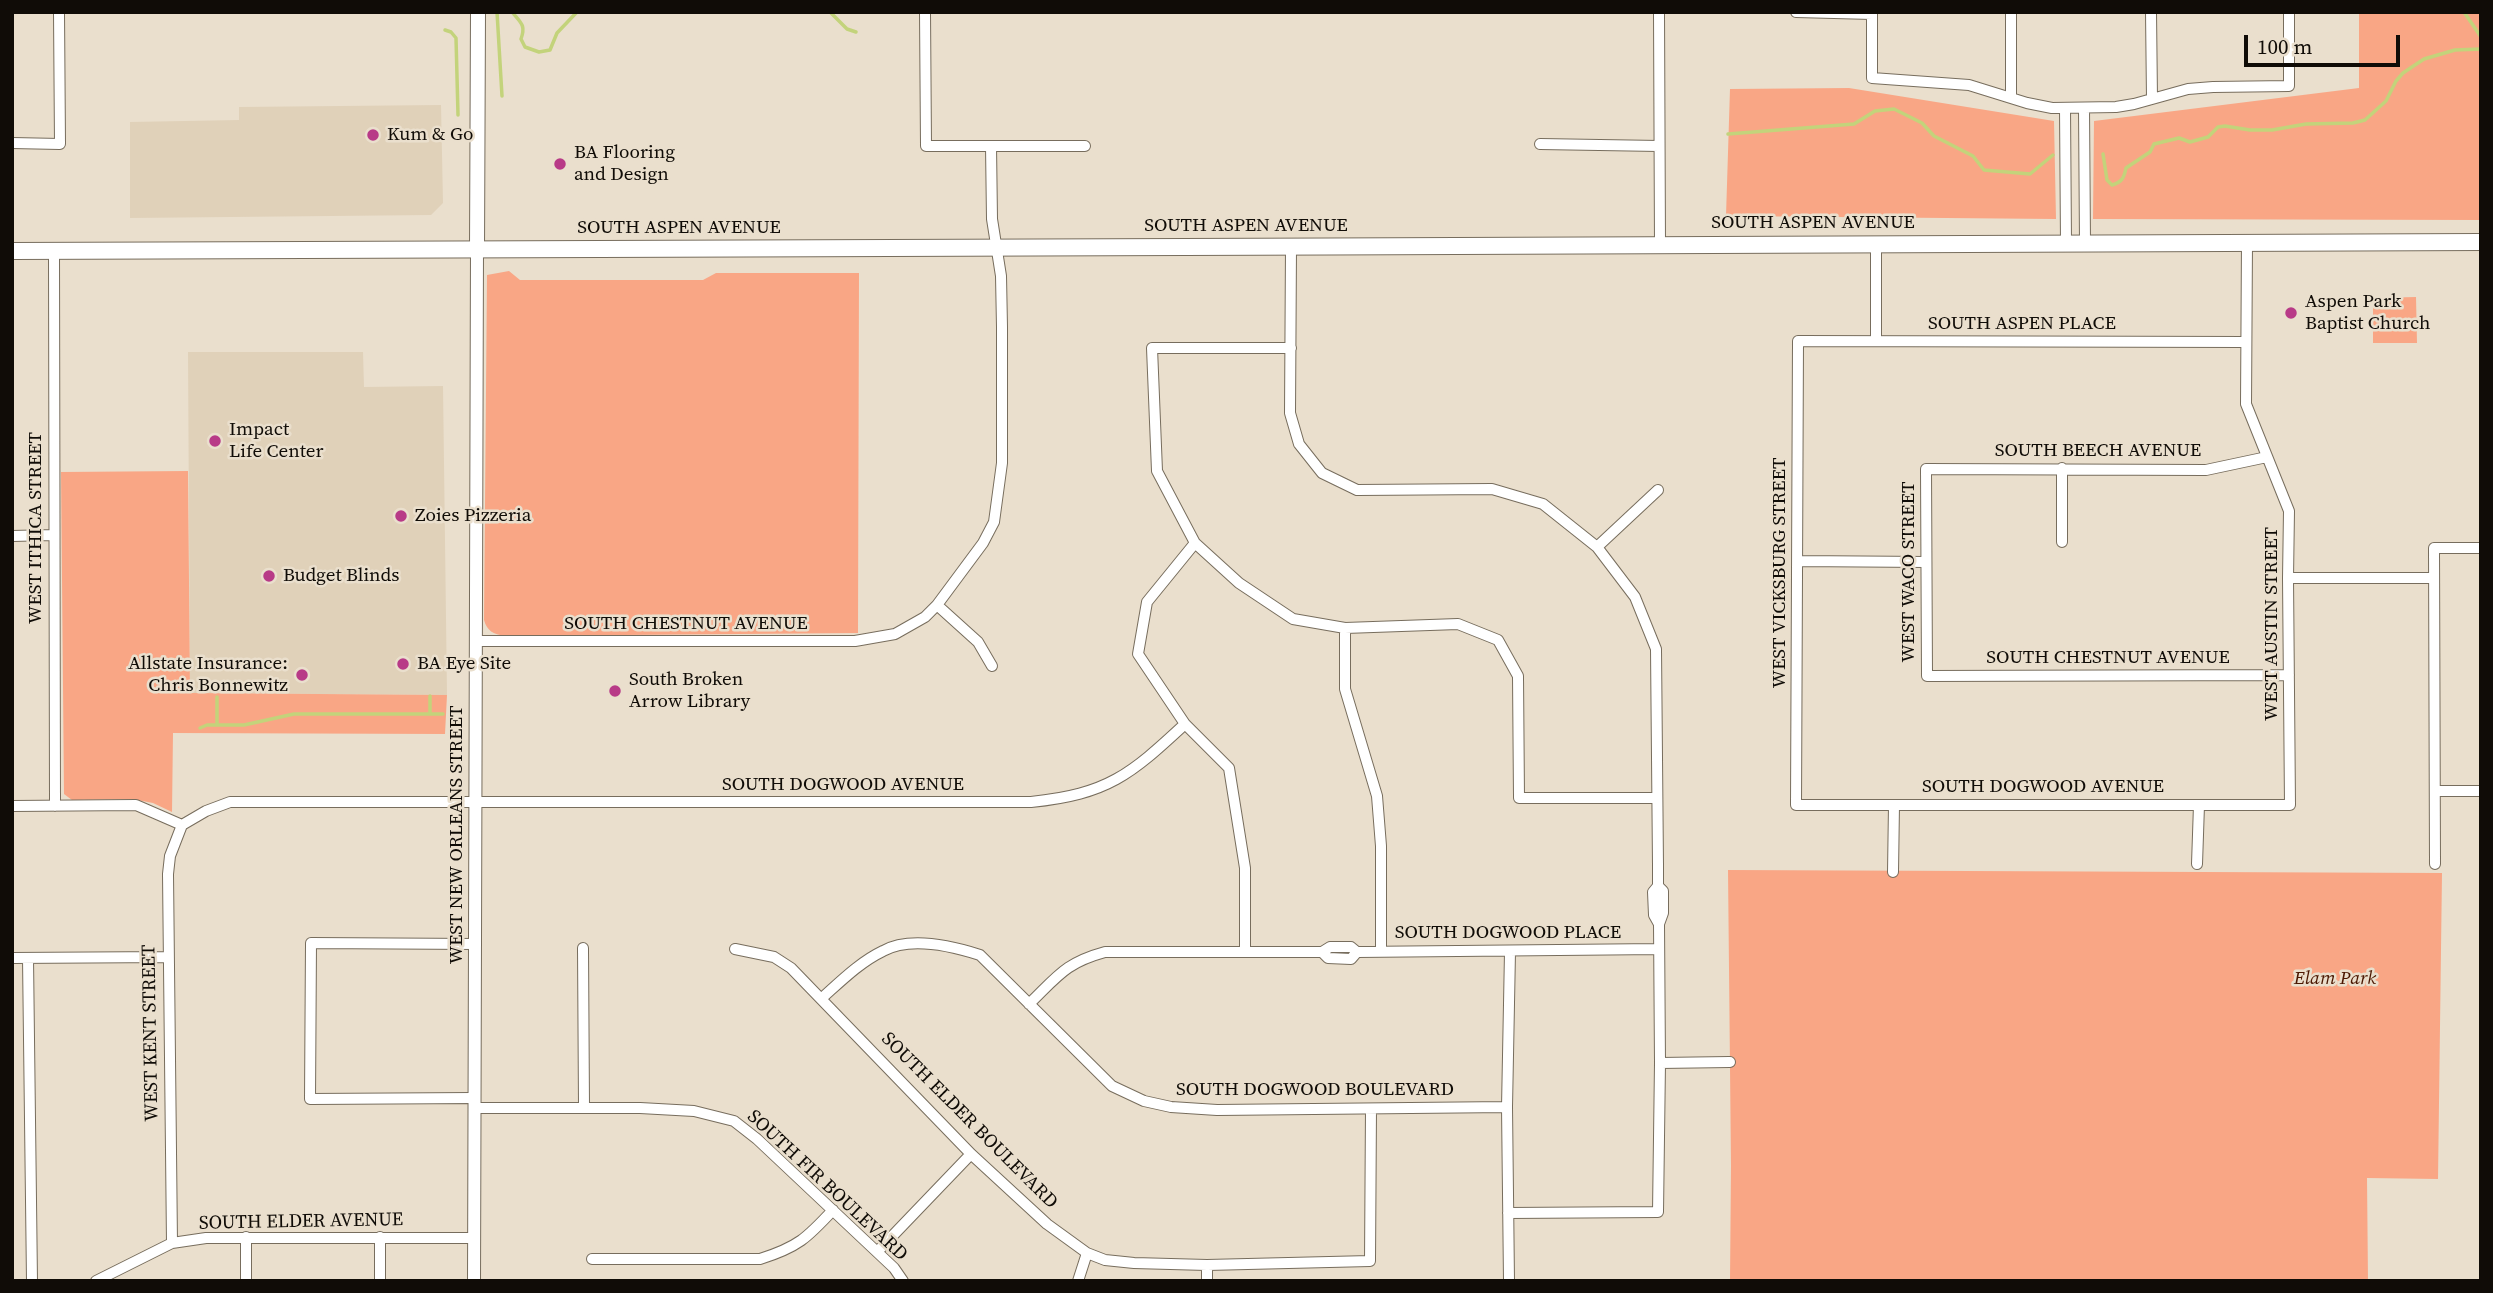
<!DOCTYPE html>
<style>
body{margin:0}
#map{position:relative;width:2493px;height:1293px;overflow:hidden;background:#eadfcd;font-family:"Source Serif 4",serif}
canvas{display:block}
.frame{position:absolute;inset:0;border:14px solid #100c07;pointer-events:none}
.scale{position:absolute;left:2244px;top:35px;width:156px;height:32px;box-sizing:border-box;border:4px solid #100c07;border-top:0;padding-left:9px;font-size:21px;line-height:24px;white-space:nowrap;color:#100c07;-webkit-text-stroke:5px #eadfcd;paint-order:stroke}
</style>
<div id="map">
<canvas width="2493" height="1293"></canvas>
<div class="frame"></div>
<div class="scale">100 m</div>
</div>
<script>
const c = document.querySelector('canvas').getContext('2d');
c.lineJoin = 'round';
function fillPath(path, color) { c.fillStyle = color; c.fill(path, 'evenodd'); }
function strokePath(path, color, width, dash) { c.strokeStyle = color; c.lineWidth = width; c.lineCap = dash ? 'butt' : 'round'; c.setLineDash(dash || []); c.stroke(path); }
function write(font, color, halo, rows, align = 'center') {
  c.font = font + ' "Source Serif 4",serif'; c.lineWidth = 5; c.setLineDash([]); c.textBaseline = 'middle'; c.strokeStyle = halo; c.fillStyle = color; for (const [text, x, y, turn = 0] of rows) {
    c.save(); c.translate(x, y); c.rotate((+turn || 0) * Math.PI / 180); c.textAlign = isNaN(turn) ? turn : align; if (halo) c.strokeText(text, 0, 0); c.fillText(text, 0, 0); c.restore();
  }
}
fillPath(new Path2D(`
 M441 105 443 203 431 215 130 218V122L239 120V107Z
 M188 352H363L364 387 443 386 447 695 190 693Z`), '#e0d1b9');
fillPath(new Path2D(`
 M2359 12H2481V220L2093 219 2094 121 2359 88Z
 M1849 88 2054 121 2056 219 1726 216 1730 89Z
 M509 271 520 280H703L716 273H859L858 633 505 636C493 634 487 631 484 620L487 275Z
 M2416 297 2417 343H2373V298Z
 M188 471 190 693 447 695 445 734 173 733 172 812 153 803 132 799 72 800 64 794 61 472Z
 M1728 870 2442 873 2438 1179 2367 1178 2368 1281H1730L1731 1166Z`), '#f9a685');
strokePath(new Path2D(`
 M497 12 502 96
 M512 12C521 23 526 25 521 39L525 47 539 52 550 50 557 33 577 12
 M830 12 847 29 856 32
 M2464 12 2481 37
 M445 30 451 32 456 38 458 115
 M1728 134 1854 124 1875 111 1894 109 1922 123 1934 136 1973 156 1984 170 2030 174 2053 155
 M2103 154 2107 180 2112 185C2122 182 2124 178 2126 168L2150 152 2154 144 2179 138 2190 142 2208 137 2218 127 2225 126 2250 130H2272L2306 124 2353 123 2365 120 2386 101 2396 81 2403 73 2424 59 2455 50 2481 49
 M430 714V696
 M217 725V697
 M200 728 207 725H244L294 714H443`), '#c3d37b', 3.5);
const minor = new Path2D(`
 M925 12 926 146H1085
 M1659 12 1660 245
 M1796 12 1872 14
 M1872 12V78L1969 85 2027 103 2052 108 2116 107 2134 104 2188 89 2213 87 2289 86V12
 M2011 12V98
 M2151 12 2152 99
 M2065 108 2066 243
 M2084 108 2085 243
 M12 143 60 144 59 12
 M1540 144 1659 146
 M1291 248 1290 413 1299 444 1322 473 1357 490 1492 489 1543 504 1597 547 1635 597 1656 649 1658 866V886L1663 891V913L1659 924 1660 1063 1658 1212 1508 1213
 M54 251 55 806
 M1876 341V243
 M2246 342 1798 341 1796 805H2290L2288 578 2289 511 2246 404 2247 242
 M1291 348H1152L1157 471 1195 543 1239 583 1293 619 1345 628 1458 624 1498 640 1518 676 1519 798H1657
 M2267 457 2206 470 1926 469 1927 676 2289 675
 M2062 468V542
 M12 536 53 535
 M1195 543 1147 602 1138 654 1185 724 1229 768 1245 868V952
 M1597 547 1658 490
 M1797 561 1926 562
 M2288 578H2434
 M937 605 978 642 992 666
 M1345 628V689L1377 796 1381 846V951
 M476 641H855L895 634 925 617 937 605 983 543 994 522 1002 463V327L1001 276 992 219 991 146
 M2435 791H2481
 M12 806 136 805 182 825 206 811 230 802H1031C1108 794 1130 775 1185 724
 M2197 864 2199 805
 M2435 864 2434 548H2481
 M1893 872 1894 805
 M1658 886 1653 892 1654 915 1659 924
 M583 948 584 1107
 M735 949 774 957 791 968 971 1154 1047 1224 1087 1253 1105 1260 1134 1263 1207 1265 1370 1261 1371 1109
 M1322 952 1328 958 1351 959 1357 952
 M12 958 168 957
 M28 958 32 1281
 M822 998C841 981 860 962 883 951 910 936 952 946 980 955L1112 1086 1144 1101 1171 1107 1217 1110 1507 1107
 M1029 1004C1058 976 1065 963 1105 952H1322L1330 947H1351L1357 952 1659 949
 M1660 1063 1730 1062
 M474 1098 310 1099 311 943 476 944
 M475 1108H640L694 1111 734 1121 757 1139 894 1268 903 1281
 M246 1237V1281
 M380 1237V1281
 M172 1243 168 874 170 856 182 825
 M877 1252 971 1154
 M592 1259H760C798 1247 807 1238 833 1210
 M1207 1265V1281
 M96 1281 172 1243 206 1238H474
 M1078 1281 1087 1253
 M1509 1281 1507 1107 1510 952`);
const tertiary = new Path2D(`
 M474 1281 477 249`);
const secondary = new Path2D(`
 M477 249 478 12`);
const primary = new Path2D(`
 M12 251C835 251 1658 243 2481 242`);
strokePath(minor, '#776d5d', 12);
strokePath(tertiary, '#776d5d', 14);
strokePath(secondary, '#776d5d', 16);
strokePath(primary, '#776d5d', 18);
strokePath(minor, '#fff', 10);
strokePath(tertiary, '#fff', 12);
strokePath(secondary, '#fff', 14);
strokePath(primary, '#fff', 16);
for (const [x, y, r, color] of [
 [373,135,7,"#b83a87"],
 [560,164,7,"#b83a87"],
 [2291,313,7,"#b83a87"],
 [215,441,7,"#b83a87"],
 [401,516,7,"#b83a87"],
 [269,576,7,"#b83a87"],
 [403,664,7,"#b83a87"],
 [302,675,7,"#b83a87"],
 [615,691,7,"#b83a87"]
]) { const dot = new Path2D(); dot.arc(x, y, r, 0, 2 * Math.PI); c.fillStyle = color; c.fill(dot); strokePath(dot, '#eadfcd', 2.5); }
write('19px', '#100c07', '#eadfcd', [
 ["Kum & Go",387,135],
 ["BA Flooring",574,153],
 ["and Design",574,175],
 ["Aspen Park",2305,302],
 ["Baptist Church",2305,324],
 ["Impact",229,430],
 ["Life Center",229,452],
 ["Zoies Pizzeria",415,516],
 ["Budget Blinds",283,576],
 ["Allstate Insurance:",288,664,"right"],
 ["Chris Bonnewitz",288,686,"right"],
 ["BA Eye Site",417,664],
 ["South Broken",629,680],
 ["Arrow Library",629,702]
], 'left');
write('19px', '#100c07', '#eadfcd', [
 ["SOUTH ASPEN AVENUE",1813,223],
 ["SOUTH ASPEN AVENUE",1246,226],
 ["SOUTH ASPEN AVENUE",679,228],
 ["SOUTH ASPEN PLACE",2022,324],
 ["SOUTH BEECH AVENUE",2098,451],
 ["WEST ITHICA STREET",36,528,-90],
 ["WEST WACO STREET",1909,572,-90],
 ["WEST VICKSBURG STREET",1780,573,-90],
 ["SOUTH CHESTNUT AVENUE",686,624],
 ["WEST AUSTIN STREET",2272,624,-90],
 ["SOUTH CHESTNUT AVENUE",2108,658],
 ["SOUTH DOGWOOD AVENUE",843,785],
 ["SOUTH DOGWOOD AVENUE",2043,787],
 ["WEST NEW ORLEANS STREET",457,835,-90],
 ["SOUTH DOGWOOD PLACE",1508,933],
 ["WEST KENT STREET",151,1033,-91],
 ["SOUTH DOGWOOD BOULEVARD",1315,1090],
 ["SOUTH ELDER BOULEVARD",969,1121,45],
 ["SOUTH FIR BOULEVARD",827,1186,43],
 ["SOUTH ELDER AVENUE",301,1222,-1]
]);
write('italic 19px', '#4b1700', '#eadfcd', [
 ["Elam Park",2335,979]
]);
</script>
